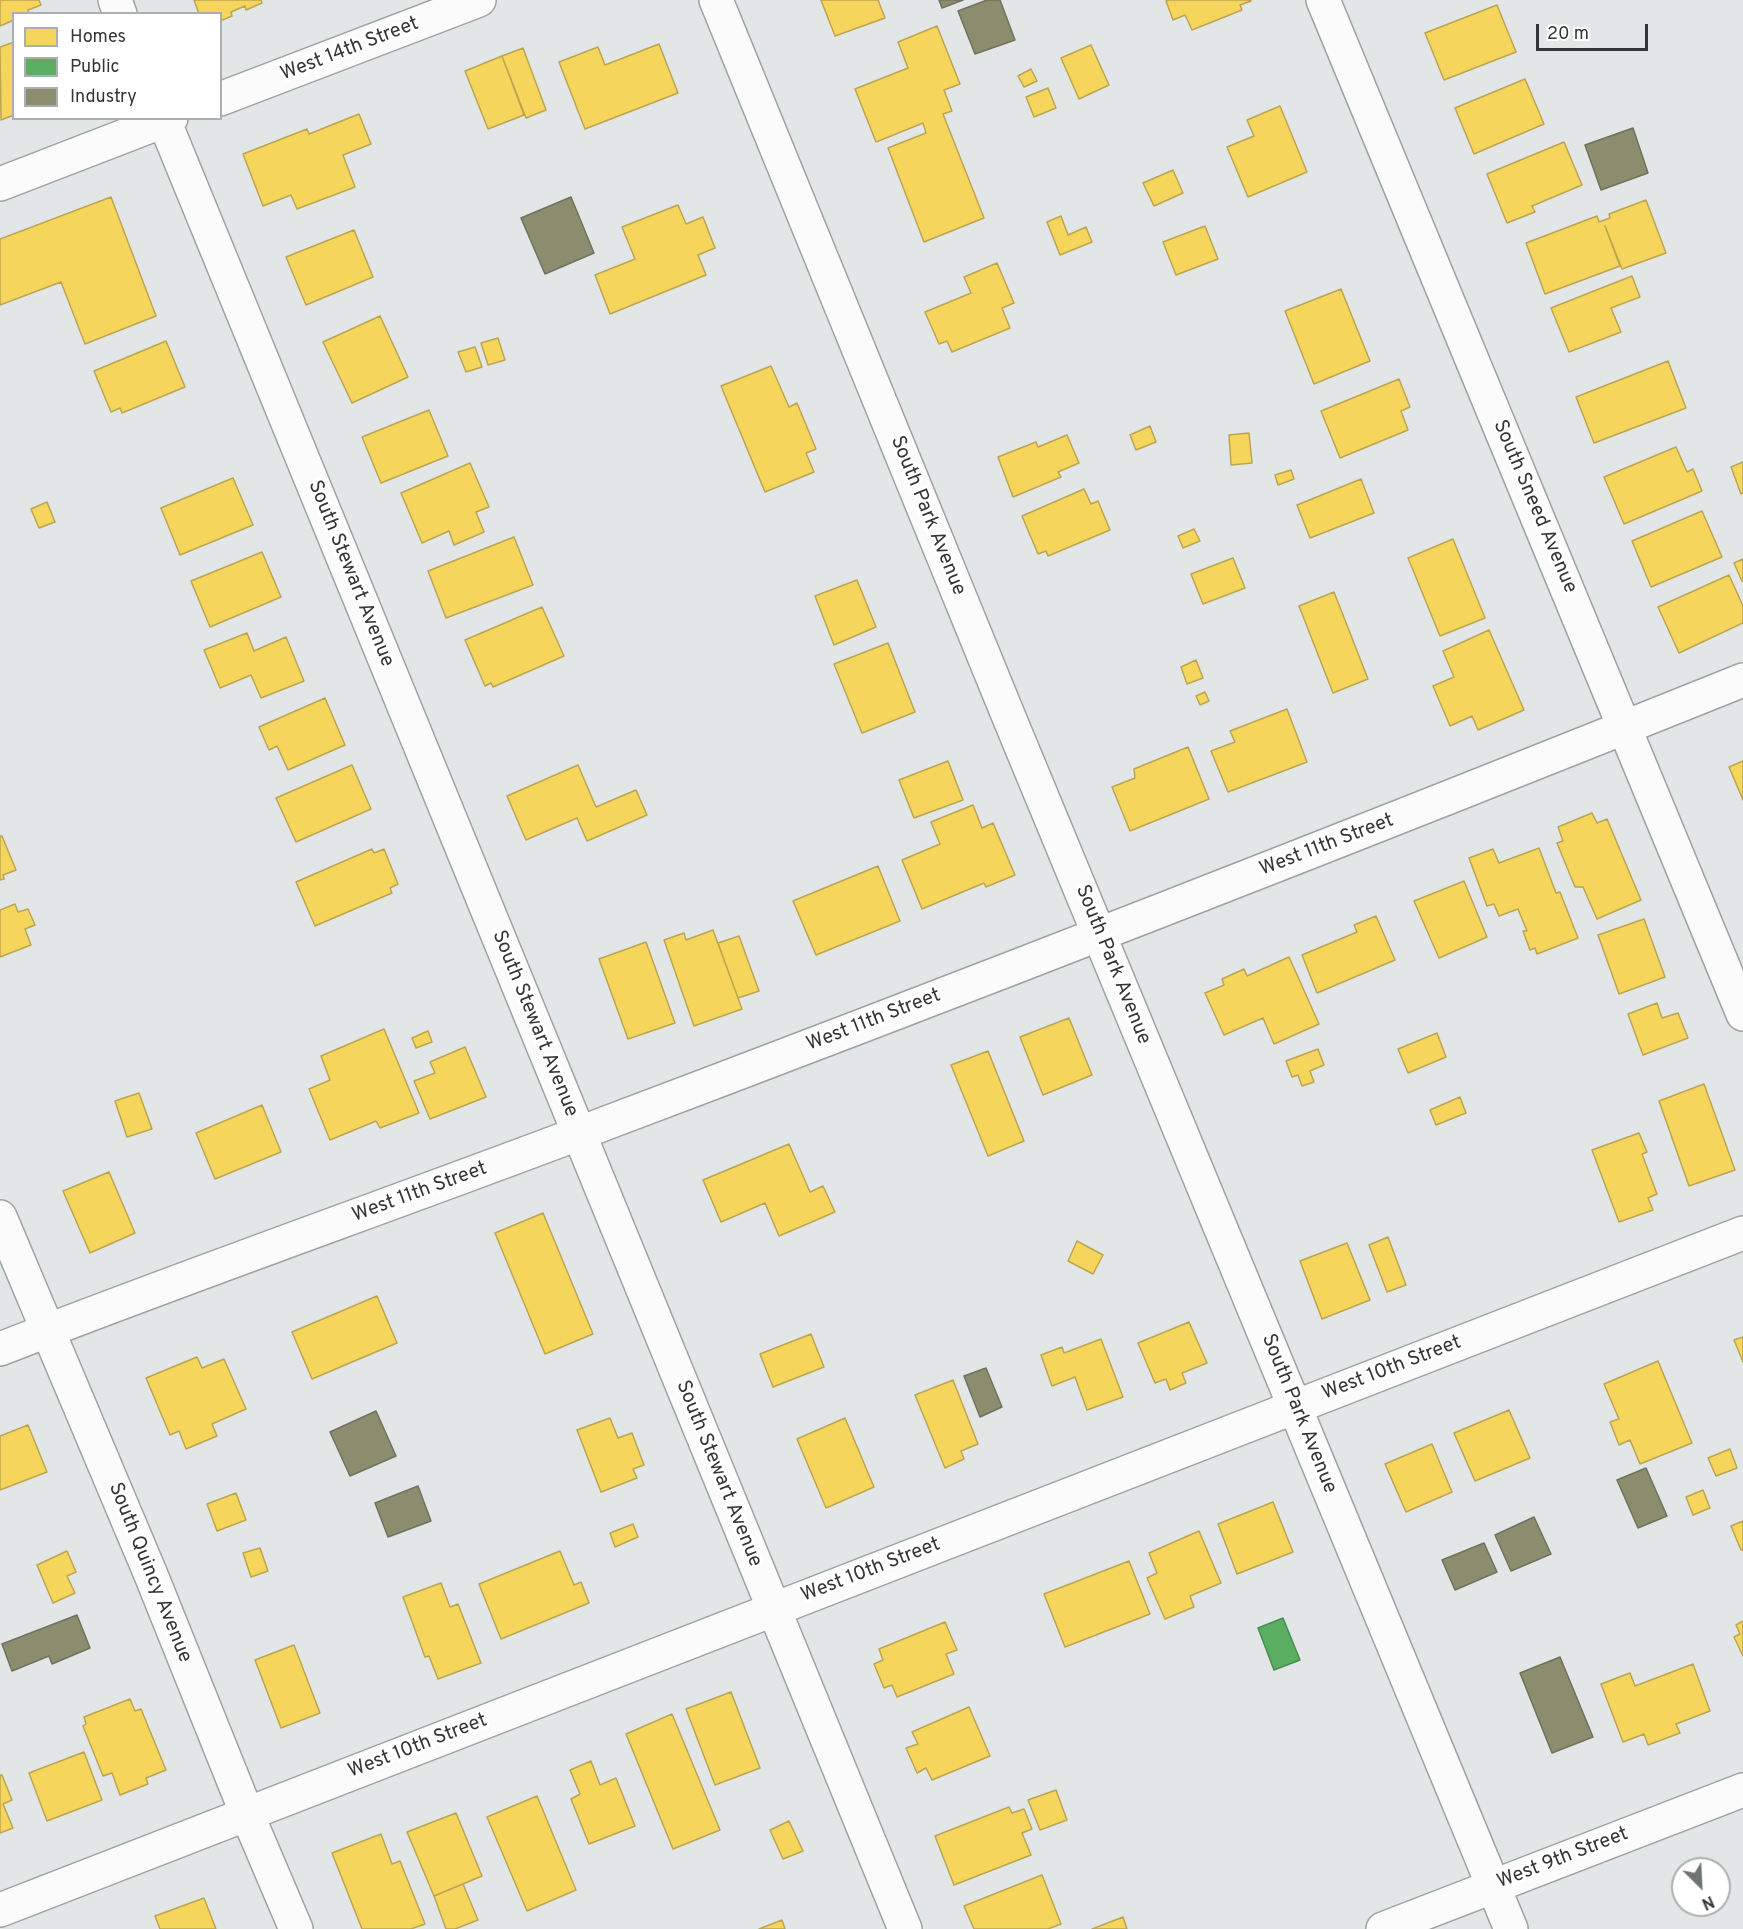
<!DOCTYPE html>
<style>
body{margin:0}
#map{position:relative;width:1743px;height:1929px;overflow:hidden;background:#e2e6e7;font-family:Overpass,sans-serif}
canvas{display:block}
.legend{position:absolute;left:12px;top:12px;width:210px;height:108px;box-sizing:border-box;background:#fff;border:2px solid #adaeaf;margin:0;padding:8px 10px;list-style:none;font-size:18px;color:#333536}
.legend li{display:flex;align-items:center;gap:12px;height:30px}
.legend b{width:30px;border:2px solid #adaeaf}
.north{position:absolute;left:1671px;top:1857px;width:60px;height:60px;box-sizing:border-box;background:#fff;border:2px solid #adaeaf;border-radius:50%;rotate:156deg;font-size:16px;font-weight:700;line-height:24px;text-align:center;color:#333536}
.north::after{content:'';display:block;margin:auto;width:21px;height:27px;background:#707374;clip-path:polygon(50% 0,100% 100%,50% 72%,0 100%)}
.scale{position:absolute;left:1536px;top:24px;width:112px;height:27px;box-sizing:border-box;border:3px solid #333536;border-top:0;padding-left:8px;font-size:18px;line-height:21px;white-space:nowrap;color:#333536;-webkit-text-stroke:4px #fff;paint-order:stroke}
</style>
<div id="map">
<canvas width="1743" height="1929"></canvas>
<ul class="legend">
<li><b style="height:16px;background:#f6d55c"></b>Homes</li>
<li><b style="height:16px;background:#5aae61"></b>Public</li>
<li><b style="height:16px;background:#8c8c6e"></b>Industry</li>
</ul>
<div class="north">N</div>
<div class="scale">20 m</div>
</div>
<script>
const c = document.querySelector('canvas').getContext('2d');
c.lineJoin = 'round';
function fillPath(path, color) { c.fillStyle = color; c.fill(path, 'evenodd'); }
function strokePath(path, color, width, dash) { c.strokeStyle = color; c.lineWidth = width; c.lineCap = dash ? 'butt' : 'round'; c.setLineDash(dash || []); c.stroke(path); }
function write(font, color, halo, rows, align = 'center') {
  c.font = font + ' Overpass,sans-serif'; c.lineWidth = 6; c.setLineDash([]); c.textBaseline = 'middle'; c.strokeStyle = halo; c.fillStyle = color; for (const [text, x, y, turn = 0] of rows) {
    c.save(); c.translate(x, y); c.rotate((+turn || 0) * Math.PI / 180); c.textAlign = isNaN(turn) ? turn : align; if (halo) c.strokeText(text, 0, 0); c.fillText(text, 0, 0); c.restore();
  }
}
const homes = new Path2D(`
 M0 0H39L41 5 28 10 29 14H14V20L0 26Z
 M194 0H261L262 3 246 10 245 6 231 12 232 16 220 21V14H199Z
 M821 0H878L885 18 835 36Z
 M1168 0H1251V1L1240 5 1242 10 1192 30 1185 15 1173 20 1166 1Z
 M1497 5 1516 52 1444 80 1425 33Z
 M937 26 960 84 944 90 952 111 943 114 984 218 924 242 888 148 926 133 923 123 876 142 855 89 908 68 898 42Z
 M14 42V115L1 120 0 47Z
 M659 44 678 93 585 129 559 62 598 47 605 65Z
 M1091 45 1109 85 1079 99 1061 58Z
 M523 48 546 110 526 118 502 56Z
 M502 56 524 115 488 129 465 71Z
 M1031 69 1037 81 1024 87 1018 76Z
 M1525 79 1544 124 1474 154 1455 108Z
 M1048 88 1056 108 1034 117 1026 97Z
 M1280 106 1307 172 1248 197 1227 147 1254 136 1247 120Z
 M359 114 371 144 343 155 355 187 297 209 291 195 263 206 243 154 307 129 309 134Z
 M1564 142 1582 185 1532 206 1535 212 1507 223 1487 174Z
 M1173 170 1183 193 1154 206 1143 183Z
 M111 197 156 316 85 344 61 282 0 305V239Z
 M1646 200 1666 253 1622 269 1605 226 1620 266 1545 294 1526 243 1597 216 1599 222 1610 218 1609 214Z
 M678 205 686 224 703 217 715 248 698 255 706 275 610 314 595 275 635 259 622 227Z
 M1061 216 1068 235 1086 227 1092 242 1060 255 1047 222Z
 M1205 226 1218 259 1176 275 1163 242Z
 M354 230 373 277 306 305 286 257Z
 M997 263 1014 303 1002 308 1010 328 952 352 947 341 939 344 925 312 971 293 964 277Z
 M1632 276 1640 297 1611 308 1621 332 1569 352 1551 308Z
 M1341 289 1370 361 1314 384 1285 311Z
 M380 316 408 377 352 403 323 342Z
 M498 338 505 360 488 365 481 343Z
 M166 341 185 387 122 413 120 408 111 412 94 371Z
 M475 347 482 367 466 372 458 352Z
 M1668 361 1686 408 1594 443 1576 397Z
 M771 366 789 407 797 403 816 449 806 453 814 472 765 492 721 386Z
 M1399 379 1410 407 1401 411 1408 430 1340 458 1321 411Z
 M429 410 448 456 381 483 362 437Z
 M1150 426 1156 442 1136 450 1130 435Z
 M1249 433 1252 463 1231 465 1229 435Z
 M1067 435 1079 463 1058 472 1061 477 1013 497 998 457 1036 442 1038 447Z
 M1676 447 1687 472 1693 469 1702 491 1624 524 1604 477Z
 M1743 462V493L1741 494 1731 467Z
 M470 463 489 507 476 512 484 532 454 545 449 531 422 543 401 493Z
 M1291 470 1294 479 1278 485 1275 475Z
 M233 478 253 525 180 555 161 508Z
 M1361 479 1374 513 1310 538 1297 505Z
 M1084 489 1091 504 1098 501 1110 530 1048 556 1046 551 1038 554 1022 516Z
 M47 502 55 522 39 528 31 509Z
 M1702 511 1722 557 1651 587 1632 541Z
 M1194 529 1200 541 1183 548 1178 536Z
 M514 537 533 585 446 618 428 571Z
 M1453 539 1485 618 1440 636 1408 558Z
 M262 552 281 597 210 627 191 581Z
 M1233 558 1245 588 1203 604 1191 574Z
 M1743 559V581H1742L1734 563Z
 M1729 575 1743 606V623L1679 653 1658 607Z
 M857 580 876 627 834 645 815 596Z
 M1334 592 1368 679 1333 693 1299 606Z
 M542 607 564 656 493 687 491 683 485 686 465 640Z
 M1489 630 1524 710 1478 730 1472 716 1450 726 1433 686 1454 677 1443 651Z
 M247 633 254 651 286 637 304 681 261 698 251 675 220 688 204 650Z
 M888 643 915 712 862 733 834 664Z
 M1196 660 1203 678 1187 684 1181 667Z
 M1205 692 1209 701 1200 705 1196 696Z
 M325 698 345 745 288 770 277 746 269 750 259 727Z
 M1287 709 1307 762 1228 792 1211 751 1235 742 1230 731Z
 M1188 747 1209 799 1130 831 1112 787 1135 778 1134 769Z
 M948 761 963 800 914 818 899 780Z
 M1743 761V800L1729 767Z
 M352 765 371 809 296 842 276 798Z
 M578 765 596 807 636 790 647 815 587 841 577 818 526 840 507 796Z
 M973 805 982 828 993 823 1015 875 986 887 984 883 922 909 902 860 940 844 931 822Z
 M1592 813 1597 823 1607 819 1641 900 1597 919 1583 887H1575L1557 843 1563 841 1558 827Z
 M0 836H2L16 870 3 875 4 879 0 880Z
 M1539 848 1556 893 1560 892 1578 938 1537 954 1535 948 1530 950 1523 931H1527L1518 909 1499 916 1494 904 1487 906 1469 858 1493 849 1499 863Z
 M372 849 374 853 384 849 398 884 390 888 392 893 315 926 296 882Z
 M878 866 900 921 816 955 793 901Z
 M1464 881 1487 937 1439 958 1414 901Z
 M15 904 18 912 28 909 35 925 25 929 31 945 0 957V910Z
 M1376 916 1395 960 1317 993 1302 955 1357 932 1354 925Z
 M1644 919 1665 977 1619 994 1598 935Z
 M713 930 742 1009 694 1026 664 940 684 933 686 940Z
 M739 936 759 991 738 998 718 943Z
 M646 942 675 1023 628 1039 599 959Z
 M1289 957 1319 1024 1274 1044 1263 1018 1224 1035 1205 993 1224 985 1222 979 1244 969 1247 976Z
 M1657 1003 1662 1018 1678 1013 1688 1038 1643 1055 1628 1014Z
 M1069 1018 1092 1075 1043 1095 1020 1037Z
 M384 1029 419 1113 380 1128 376 1121 330 1140 309 1089 330 1080 321 1056Z
 M428 1031 432 1042 416 1048 412 1038Z
 M1437 1033 1446 1057 1408 1073 1398 1049Z
 M465 1047 486 1097 430 1119 414 1081 435 1073 430 1062Z
 M1318 1049 1324 1065 1310 1071 1314 1082 1302 1086 1298 1075 1292 1077 1286 1061Z
 M988 1051 1024 1141 988 1156 951 1065Z
 M1704 1084 1735 1170 1689 1186 1659 1101Z
 M139 1093 152 1129 127 1137 115 1101Z
 M1460 1097 1466 1113 1436 1125 1430 1110Z
 M262 1105 281 1152 215 1179 196 1133Z
 M1639 1133 1647 1152 1642 1154 1657 1194 1648 1198 1653 1210 1619 1222 1592 1150Z
 M789 1144 810 1192 823 1186 835 1212 779 1236 765 1203 721 1222 703 1180Z
 M109 1172 135 1233 90 1253 63 1191Z
 M543 1213 593 1334 545 1354 495 1233Z
 M1388 1237 1406 1285 1387 1292 1369 1245Z
 M1077 1241 1103 1255 1093 1274 1068 1261Z
 M1347 1243 1370 1300 1322 1319 1300 1261Z
 M377 1296 397 1343 312 1379 292 1332Z
 M1189 1322 1207 1363 1182 1373 1186 1383 1170 1390 1166 1379 1155 1383 1138 1343Z
 M811 1334 824 1367 773 1387 760 1354Z
 M1743 1337V1362L1734 1340Z
 M1101 1339 1123 1397 1087 1410 1075 1377 1052 1386 1041 1355 1062 1347 1064 1353Z
 M197 1357 202 1368 224 1359 246 1409 212 1424 217 1436 186 1449 179 1431 170 1435 146 1378Z
 M1658 1361 1692 1443 1640 1464 1630 1440 1619 1445 1610 1422 1619 1419 1604 1384Z
 M953 1380 978 1444 961 1451 964 1459 945 1468 915 1395Z
 M1509 1410 1530 1458 1475 1481 1454 1433Z
 M610 1418 618 1438 632 1433 644 1465 633 1469 637 1478 601 1492 577 1430Z
 M845 1418 874 1487 826 1508 797 1439Z
 M28 1425 47 1472 0 1490V1436Z
 M1432 1444 1452 1492 1406 1512 1385 1464Z
 M1730 1449 1737 1468 1716 1476 1708 1458Z
 M1703 1490 1710 1508 1693 1515 1686 1497Z
 M236 1493 246 1520 217 1531 207 1504Z
 M1273 1502 1293 1552 1237 1574 1218 1524Z
 M1743 1521V1550H1741L1731 1526Z
 M633 1524 638 1537 615 1547 610 1533Z
 M1199 1531 1221 1583 1190 1596 1194 1607 1165 1619 1147 1578 1157 1573 1149 1553Z
 M260 1548 268 1571 251 1577 243 1553Z
 M67 1551 76 1572 67 1576 75 1593 53 1603 37 1565Z
 M560 1551 574 1585 581 1582 589 1603 501 1639 479 1584Z
 M1129 1561 1150 1614 1065 1647 1044 1594Z
 M441 1583 450 1607 458 1604 481 1663 438 1679 429 1656 425 1657 403 1597Z
 M1743 1621V1656L1734 1637 1740 1634 1736 1625Z
 M945 1622 957 1650 946 1654 954 1674 897 1697 892 1685 884 1688 874 1664 883 1660 879 1649Z
 M294 1645 320 1713 281 1728 255 1660Z
 M1693 1664 1710 1711 1676 1724 1680 1733 1648 1745 1644 1734 1623 1742 1601 1684 1630 1673 1635 1686Z
 M731 1692 760 1768 715 1785 686 1709Z
 M130 1699 135 1711 141 1709 166 1770 146 1778 148 1784 120 1795 112 1773 103 1776 83 1726 86 1724 84 1717Z
 M969 1707 990 1756 932 1780 926 1768 917 1773 906 1748 918 1744 912 1732Z
 M672 1714 720 1830 673 1849 626 1734Z
 M84 1752 102 1800 47 1821 29 1773Z
 M591 1761 600 1785 616 1778 635 1826 589 1844 571 1799 580 1794 570 1770Z
 M0 1775H2L12 1800 3 1804 13 1828 0 1833Z
 M1056 1790 1067 1820 1040 1830 1028 1800Z
 M537 1796 576 1890 527 1911 487 1817Z
 M1009 1807 1012 1813 1024 1809 1032 1829 1022 1833 1031 1855 954 1885 935 1836Z
 M456 1813 482 1876 434 1896 407 1832Z
 M789 1821 803 1851 783 1859 770 1830Z
 M381 1834 392 1864 400 1861 425 1924 411 1929H362L332 1853Z
 M1042 1875 1061 1924 1048 1929H974L964 1906Z
 M463 1884 478 1920 455 1929H446L434 1896Z
 M204 1898 216 1929H160L155 1916Z
 M1123 1917 1127 1929H1092Z
 M782 1920 785 1929H759Z`);
fillPath(homes, '#f6d55c');
strokePath(homes, '#bca551', 1.5);
const public = new Path2D(`
 M1283 1618 1300 1660 1274 1670 1258 1628Z`);
fillPath(public, '#5aae61');
strokePath(public, '#4e8a54', 1.5);
const industry = new Path2D(`
 M939 0H963L942 8Z
 M987 0H1000L1015 40 975 54 958 11Z
 M1633 128 1648 173 1601 190 1585 145Z
 M571 197 594 253 545 274 521 218Z
 M986 1368 1002 1407 980 1417 964 1376Z
 M376 1411 396 1456 350 1476 330 1432Z
 M1646 1468 1667 1516 1638 1528 1617 1480Z
 M418 1486 431 1521 388 1537 375 1503Z
 M1534 1517 1551 1554 1511 1571 1495 1535Z
 M1484 1543 1497 1572 1455 1590 1442 1560Z
 M77 1615 90 1648 52 1664 49 1656 12 1671 2 1644Z
 M1560 1657 1593 1737 1552 1753 1520 1673Z`);
fillPath(industry, '#8c8c6e');
strokePath(industry, '#71725d', 1.5);
const minor = new Path2D(`
 M115 0 120 14
 M716 0 1006 710 1511 1929
 M1323 0 1743 1014
 M220 99 479 0
 M163 118 905 1929
 M0 184 171 118
 M0 1217 151 1575 247 1814 296 1929
 M0 1349C192 1274 387 1206 580 1133 970 986 1357 835 1743 680
 M0 1910 1743 1233
 M1383 1929 1743 1790`);
strokePath(minor, '#9fa1a2', 36);
strokePath(minor, '#fbfbfb', 33);
write('20px', '#333536', '#fff', [
 ["West 14th Street",350,50,-21],
 ["South Sneed Avenue",1534,507,67],
 ["South Park Avenue",927,516,68],
 ["South Stewart Avenue",350,574,68],
 ["West 11th Street",1327,846,-21],
 ["South Park Avenue",1112,965,68],
 ["West 11th Street",874,1021,-21],
 ["South Stewart Avenue",534,1024,68],
 ["West 11th Street",420,1193,-20],
 ["West 10th Street",1392,1369,-21],
 ["South Park Avenue",1298,1414,68],
 ["South Stewart Avenue",718,1474,68],
 ["West 10th Street",871,1571,-21],
 ["South Quincy Avenue",149,1573,68],
 ["West 10th Street",418,1747,-21],
 ["West 9th Street",1563,1859,-21]
]);
</script>
